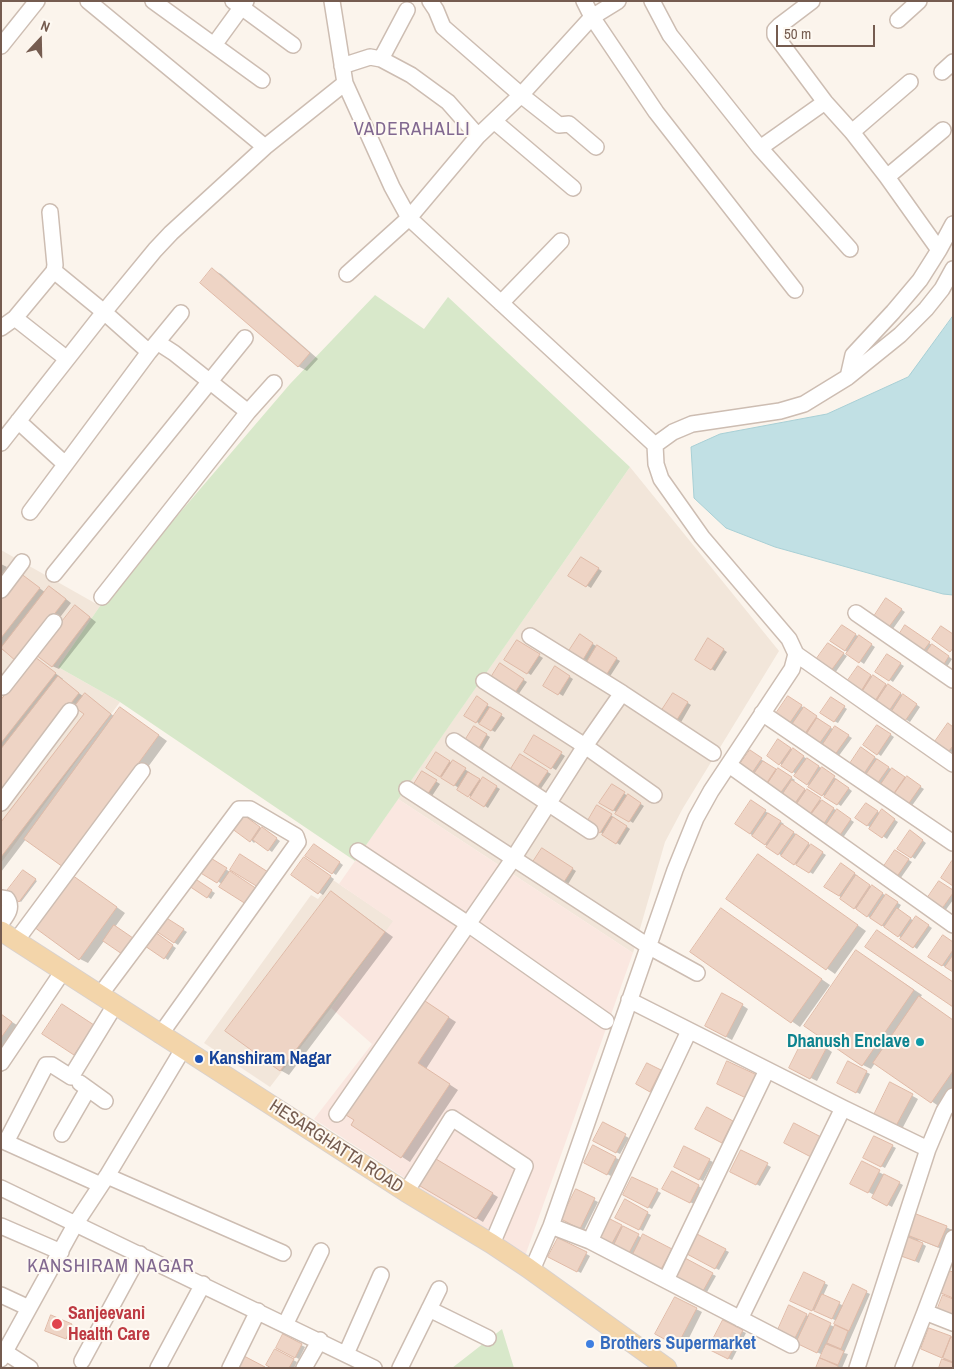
<!DOCTYPE html>
<style>
body{margin:0}
#map{position:relative;width:954px;height:1369px;overflow:hidden;background:#fbf4ec;font-family:"Archivo Narrow",sans-serif}
canvas{display:block}
.frame{position:absolute;inset:0;border:2px solid #755c50;pointer-events:none}
.north{position:absolute;left:15px;top:15px;width:50px;height:50px;-webkit-text-stroke:4px #fef9f2;paint-order:stroke;rotate:21deg;font-size:14px;font-weight:700;line-height:20px;text-align:center;color:#755c50}
.north::after{content:'';display:block;margin:auto;width:18px;height:22px;background:#755c50;clip-path:polygon(50% 0,100% 100%,50% 72%,0 100%)}
.scale{position:absolute;left:776px;top:25px;width:99px;height:22px;box-sizing:border-box;border:2px solid #755c50;border-top:0;padding-left:6px;font-size:15px;line-height:18px;white-space:nowrap;color:#755c50;-webkit-text-stroke:4px #fef9f2;paint-order:stroke}
</style>
<div id="map">
<canvas width="954" height="1369"></canvas>
<div class="frame"></div>
<div class="north">N</div>
<div class="scale">50 m</div>
</div>
<script>
const c = document.querySelector('canvas').getContext('2d');
c.lineJoin = 'round';
function fillPath(path, color) { c.fillStyle = color; c.fill(path, 'evenodd'); }
function strokePath(path, color, width, dash) { c.strokeStyle = color; c.lineWidth = width; c.lineCap = dash ? 'butt' : 'round'; c.setLineDash(dash || []); c.stroke(path); }
function write(font, color, halo, rows, align = 'center') {
  c.font = font + ' "Archivo Narrow",sans-serif'; c.lineWidth = 4; c.setLineDash([]); c.textBaseline = 'middle'; c.strokeStyle = halo; c.fillStyle = color; for (const [text, x, y, turn = 0] of rows) {
    c.save(); c.translate(x, y); c.rotate((+turn || 0) * Math.PI / 180); c.textAlign = isNaN(turn) ? turn : align; if (halo) c.strokeText(text, 0, 0); c.fillText(text, 0, 0); c.restore();
  }
}
fillPath(new Path2D(`
 M630 467 779 651 683 808 665 842 633 953 398 799Z
 M1 550 100 606 58 667 120 702 1 863Z
 M333 880 394 921 331 1008 270 1087 204 1043 311 895 318 899Z`), '#f2e6da');
fillPath(new Path2D(`
 M398 799 633 953 525 1256 314 1119 372 1044 331 1008 393 921 339 884Z`), '#fae7e0');
fillPath(new Path2D(`
 M375 295 424 329 448 297 630 467 355 861 120 702 58 667 100 606 290 384Z
 M502 1329 514 1368H452Z`), '#d8e8ca');
const water = new Path2D(`
 M953 316V595L943 594 775 547 726 528 694 498 691 447 720 434 827 414 908 377Z`);
fillPath(water, '#c1e0e4');
strokePath(water, '#a8cfd5', 1);
fillPath(new Path2D(`
 M213 270 221 274 318 359 307 371 298 366 201 283Z
 M581 558 602 571 591 588 570 575Z
 M1 564 7 567 1 576Z
 M26 578 46 593 56 591 71 603 24 664 1 649V599Z
 M887 600 905 612 890 633 873 621Z
 M81 610 96 622 59 669 52 666Z
 M842 626 875 647 864 664 832 641Z
 M909 629 952 659 945 670 924 656Z
 M580 636 620 661 609 678 581 662Z
 M709 640 727 652 715 671 696 660Z
 M517 642 543 658 531 675 506 660Z
 M828 644 847 656 835 673 831 671Z
 M891 658 904 666 893 682 877 671Z
 M43 664 63 679 62 680 84 697 93 700 115 717 129 714 167 741 72 871 26 839 1 872V824L86 714 78 708 1 807V702Z
 M500 665 527 682 518 695 491 679Z
 M556 668 573 679 563 696 545 685Z
 M858 668 892 688 920 707 910 722 865 693 860 692Z
 M674 694 691 705 680 724 662 713Z
 M789 697 834 730 836 728 852 738 838 757 824 745 777 714Z
 M477 698 505 718 495 732 466 716Z
 M831 698 847 709 838 723 834 721Z
 M878 726 894 737 881 756 878 754Z
 M475 728 490 737 481 752 466 742Z
 M953 728V753L936 742Z
 M535 737 565 756 556 770 525 751Z
 M779 741 826 771 852 791 841 806 823 795 796 776V774L769 756Z
 M865 750 892 770 924 789 911 807 863 774Z
 M750 752 765 762 764 763 778 772H782L795 780 793 782 854 822 842 839 827 826 739 767Z
 M436 754 452 763 453 761 482 781 483 779 500 789 488 808 428 767Z
 M520 755 551 774 540 790 511 771Z
 M423 773 440 784 430 799 413 789Z
 M612 786 644 806 633 823 601 802Z
 M752 802 784 824 783 825 797 835 796 836 826 855 813 874 779 854 736 824Z
 M866 804 881 814 882 811 898 822 887 839 857 818Z
 M598 806 630 829 620 845 587 823Z
 M245 817 280 841 272 852 256 841 254 843 251 840Z
 M914 834 926 843 915 859 899 848Z
 M318 847 343 865 336 875 307 855Z
 M542 850 576 871 567 886 533 865Z
 M899 854 912 862 900 879 884 868Z
 M209 858 230 872 222 884 201 871Z
 M308 861 334 879 323 895 293 875Z
 M766 861 866 931 835 974 728 899Z
 M845 867 858 876 857 877 859 879 901 905 898 910 914 921 916 917 932 928 917 949 902 938 855 908 826 886Z
 M23 871 37 881 21 902 8 892Z
 M73 876 125 913 115 927 136 941 126 955 104 941 88 963 80 959Z
 M194 880 215 893 211 899 190 886Z
 M953 891V900L945 911 942 909Z
 M331 892 393 937 289 1075 280 1070Z
 M722 910 830 985 800 1027 692 952Z
 M166 919 187 932 178 945 158 931Z
 M155 934 176 948 168 960 147 946Z
 M953 943V971L942 965Z
 M865 957 922 995 920 998 953 1020V1087L940 1107 875 1063 871 1069 863 1065Z
 M742 1005 748 1009 732 1040 712 1029Z
 M431 1006 456 1022 426 1069 458 1090 410 1162 352 1125Z
 M68 1009 100 1030 81 1058 43 1033Z
 M1 1015 20 1027 1 1055Z
 M826 1048 832 1052 817 1081 797 1071Z
 M849 1063 870 1074 860 1094 839 1083Z
 M647 1064 664 1074 655 1093 637 1084Z
 M891 1084 918 1099 902 1129 881 1118Z
 M708 1109 736 1124 726 1144 697 1129Z
 M603 1124 629 1138 620 1154 594 1141Z
 M875 1137 896 1148 885 1168 864 1157Z
 M594 1147 620 1160 611 1176 586 1163Z
 M685 1148 713 1162 703 1181 675 1166Z
 M741 1151 771 1167 760 1186 731 1171Z
 M432 1158 498 1197 483 1222 417 1182Z
 M862 1163 903 1185 892 1207 873 1197 874 1195 852 1183Z
 M672 1172 702 1188 694 1204 664 1189Z
 M633 1178 661 1193 652 1209 624 1195Z
 M577 1191 598 1202 584 1230 563 1219Z
 M625 1201 651 1215 643 1231 617 1217Z
 M621 1226 642 1238 677 1253 667 1273 597 1238Z
 M946 1227 952 1230 944 1250 919 1240 918 1241 926 1246 919 1263 902 1255 909 1236 904 1233Z
 M698 1236 729 1252 719 1270 689 1254Z
 M559 1239 590 1256 581 1273 550 1257Z
 M685 1260 716 1276 707 1292 677 1276Z
 M824 1283 828 1285 823 1296 844 1306 853 1286 870 1294 844 1353 848 1354 842 1368H817L826 1349 824 1348 821 1354 801 1345 790 1336 806 1315 835 1327 843 1328 837 1321 796 1302Z
 M696 1309 702 1312 684 1348 663 1337Z
 M52 1317 76 1327 70 1340 50 1333Z
 M723 1322 746 1333 732 1360 709 1349Z
 M930 1330 953 1339V1368H940L944 1358 926 1351Z
 M284 1336 305 1347 299 1359 277 1348Z
 M276 1351 297 1362 294 1368H273Z`), '#0003');
const building = new Path2D(`
 M212 268 310 353 298 367 200 283Z
 M581 557 599 568 586 587 568 576Z
 M20 573 40 588 1 638V597Z
 M49 586 66 599 17 662 1 648Z
 M886 598 902 609 886 631 871 621Z
 M75 605 90 617 52 667 36 655Z
 M842 625 856 634 845 651 830 641Z
 M905 625 930 642 921 654 897 638Z
 M941 626 953 634V648L950 652 932 639Z
 M580 634 593 643 581 663 567 654Z
 M859 635 872 644 859 663 846 654Z
 M708 638 724 649 711 670 695 660Z
 M517 640 540 654 527 674 504 660Z
 M828 643 844 653 830 672 815 661Z
 M932 644 949 656 941 669 923 657Z
 M597 645 617 658 605 677 585 665Z
 M887 654 901 663 889 681 875 672Z
 M35 657 56 673 1 743V700Z
 M500 663 524 679 514 694 490 679Z
 M555 666 570 676 558 695 543 686Z
 M858 666 871 675 860 693 846 683Z
 M873 675 886 684 875 701 862 692Z
 M58 676 79 693 1 792V749Z
 M888 684 901 693 889 711 876 702Z
 M85 693 111 714 1 857V822L84 714 74 707Z
 M673 693 688 702 675 723 660 713Z
 M903 694 917 704 905 721 892 711Z
 M477 696 488 704 476 723 464 716Z
 M788 696 802 705 789 724 775 715Z
 M831 697 845 706 834 722 820 713Z
 M120 707 159 735 63 867 24 839Z
 M490 707 502 714 491 731 479 724Z
 M804 707 817 716 804 735 791 726Z
 M817 718 831 727 819 744 806 735Z
 M948 723 953 727V746L948 752 934 743Z
 M877 725 891 734 877 755 863 745Z
 M474 726 487 734 477 751 464 742Z
 M835 726 849 735 834 756 821 747Z
 M534 735 562 752 551 769 524 752Z
 M778 739 791 748 779 765 767 756Z
 M861 747 875 757 863 775 849 765Z
 M793 748 804 756 792 773 781 766Z
 M750 750 762 758 750 776 738 767Z
 M436 752 450 761 440 777 426 768Z
 M520 754 548 771 536 789 509 772Z
 M807 758 819 766 807 785 794 776Z
 M877 759 889 767 877 784 865 776Z
 M453 760 466 768 454 786 441 778Z
 M763 761 776 769 764 787 751 778Z
 M822 767 835 776 822 796 808 787Z
 M778 768 792 777 779 795 766 786Z
 M892 768 905 777 892 796 879 787Z
 M422 771 437 780 425 798 411 789Z
 M468 772 480 779 468 797 457 790Z
 M907 776 921 786 907 806 893 796Z
 M483 777 497 786 484 807 470 798Z
 M836 779 849 788 837 805 824 797Z
 M792 780 805 789 793 806 780 798Z
 M612 784 625 792 613 811 599 803Z
 M807 789 821 798 808 817 794 808Z
 M628 794 641 803 629 822 615 814Z
 M751 800 766 810 750 834 735 824Z
 M822 800 834 808 823 825 810 816Z
 M866 803 878 811 867 826 855 818Z
 M597 805 612 814 600 833 586 824Z
 M837 809 851 819 838 838 824 828Z
 M882 809 895 819 882 838 869 829Z
 M241 813 260 827 250 842 231 828Z
 M768 813 781 821 765 845 752 836Z
 M613 817 627 826 616 844 602 835Z
 M782 824 794 832 778 855 766 847Z
 M262 827 277 838 268 851 253 840Z
 M910 830 923 840 911 858 897 849Z
 M796 834 809 843 794 865 781 856Z
 M314 844 340 862 332 874 305 856Z
 M811 844 823 852 809 873 796 865Z
 M542 848 573 868 562 885 531 865Z
 M895 850 909 859 896 878 882 869Z
 M240 854 268 872 258 887 230 870Z
 M758 854 858 925 826 970 726 899Z
 M209 857 227 868 217 883 199 872Z
 M304 857 331 876 318 894 291 875Z
 M952 861 953 862V886L941 878Z
 M841 863 855 873 839 896 824 887Z
 M23 870 36 879 19 902 6 892Z
 M230 871 257 889 246 904 219 887Z
 M72 875 117 907 79 960 34 927Z
 M856 875 870 885 854 909 840 899Z
 M194 878 212 890 207 898 189 886Z
 M939 881 953 890V893L941 910 926 900Z
 M872 885 883 893 867 917 856 909Z
 M331 891 385 932 280 1071 225 1031Z
 M886 894 898 902 882 926 870 918Z
 M721 908 822 979 791 1023 690 952Z
 M897 908 911 918 898 937 884 927Z
 M916 916 929 925 913 948 900 939Z
 M165 917 184 929 174 943 156 931Z
 M114 925 133 938 122 954 103 941Z
 M877 930 953 982V1007L865 947Z
 M155 932 173 945 164 959 145 946Z
 M943 935 953 942V950L942 966 928 957Z
 M856 950 914 990 862 1066 804 1026Z
 M953 955V972L945 967Z
 M722 993 743 1004 726 1037 705 1026Z
 M919 996 953 1020V1071L931 1103 873 1063Z
 M422 999 449 1017 418 1063 450 1084 401 1158 351 1125 354 1120 346 1115Z
 M62 1004 94 1025 74 1055 42 1034Z
 M1 1014 12 1022 1 1038Z
 M805 1036 827 1047 810 1079 789 1068Z
 M727 1061 757 1075 746 1098 717 1084Z
 M848 1061 867 1071 856 1093 837 1083Z
 M647 1063 661 1070 650 1092 636 1084Z
 M890 1082 913 1094 896 1126 874 1115Z
 M707 1107 733 1121 722 1143 695 1129Z
 M603 1122 626 1134 616 1153 593 1141Z
 M794 1123 821 1137 811 1157 784 1143Z
 M874 1136 893 1145 881 1167 863 1158Z
 M593 1145 616 1157 607 1175 584 1163Z
 M684 1146 710 1159 699 1180 674 1167Z
 M741 1150 768 1163 756 1185 730 1172Z
 M431 1156 493 1193 476 1219 415 1183Z
 M862 1161 880 1170 868 1193 850 1184Z
 M672 1171 699 1185 690 1203 662 1189Z
 M884 1174 900 1182 887 1206 872 1198Z
 M632 1177 658 1189 648 1208 623 1195Z
 M576 1189 595 1198 580 1229 561 1219Z
 M625 1199 648 1212 639 1230 615 1218Z
 M911 1212 947 1226 938 1247 902 1233Z
 M606 1217 622 1225 610 1247 595 1239Z
 M623 1226 639 1234 628 1255 613 1247Z
 M643 1234 672 1249 660 1271 632 1256Z
 M697 1234 726 1249 715 1269 687 1254Z
 M908 1237 923 1243 915 1261 901 1256Z
 M558 1238 587 1252 577 1272 548 1257Z
 M685 1258 713 1273 703 1291 676 1277Z
 M950 1271 953 1272V1298L941 1293Z
 M804 1272 825 1282 812 1311 790 1301Z
 M853 1284 867 1291 849 1331 834 1324Z
 M822 1294 840 1302 832 1319 814 1311Z
 M943 1295 953 1299V1320L936 1313Z
 M675 1297 697 1308 677 1346 655 1334Z
 M789 1305 807 1314 794 1340 777 1332Z
 M810 1313 831 1323 817 1353 796 1343Z
 M51 1315 72 1324 66 1339 45 1331Z
 M723 1320 743 1330 728 1359 708 1349Z
 M835 1325 848 1331 841 1349 827 1343Z
 M929 1328 951 1336 942 1358 921 1349Z
 M283 1334 302 1344 295 1358 276 1348Z
 M951 1337H953V1362L943 1358Z
 M826 1344 844 1351 838 1365 820 1358Z
 M275 1349 294 1359 289 1368H271L266 1365Z
 M244 1356 265 1367V1368H237Z
 M820 1358 838 1366V1368H816Z
 M942 1359 953 1363V1368H939Z`);
fillPath(building, '#eed4c5');
strokePath(building, '#e0baa7', 1);
const minor = new Path2D(`
 M88 1 265 147
 M153 1 262 80
 M233 1 293 45
 M332 1 345 83 392 187 409 218 655 445
 M430 1 436 10 443 27 521 95 559 125 569 124 596 147
 M584 1 592 17 656 112 795 290
 M652 1 670 35 760 148 850 249
 M812 1 779 26 775 30V35L825 102 852 132 887 177 939 250 953 224
 M898 20 919 1
 M214 45 246 1
 M1 46 37 1
 M381 59 407 10
 M342 66 370 57 381 59 411 75 448 102 478 136
 M942 72 953 62
 M494 121 573 188
 M852 132 910 82
 M760 148 825 102
 M887 177 943 130
 M54 271 104 312 149 352
 M347 274 409 218 478 136 521 95 592 17 618 1
 M501 303 561 241
 M15 318 67 359
 M1 328 15 318 54 271 55 265 50 212
 M157 342 174 353 248 412 274 383
 M848 377 853 355 893 312 920 280 939 250
 M18 421 65 464
 M1 443 104 312 155 250 171 233 265 147 345 83
 M30 512 149 352 181 313
 M54 574 245 338
 M1 590 22 562
 M102 597 248 412
 M856 613 953 680
 M530 636 622 693 713 753
 M796 654 953 764
 M484 681 585 746 654 795
 M1 685 3 687 54 622
 M762 713 953 843
 M454 741 590 831
 M729 765 953 925
 M407 789 648 946 697 973
 M1 803 70 711
 M358 851 468 924 606 1021
 M1 898 7 899C13 908 7 915 1 923
 M16 941 142 771
 M100 995 239 809H250L296 836 298 842 160 1035
 M629 1000 843 1108 928 1149 857 1368
 M689 1031 590 1241 791 1345
 M1 1063 63 971
 M80 1083 105 1101
 M337 1114 513 859 585 746 622 693
 M62 1134 88 1089
 M1 1140 101 1185
 M6 1142 46 1065H52L71 1077 115 1005
 M928 1149 944 1111 953 1096
 M107 1176 283 1253
 M1 1188 374 1368
 M406 1192 452 1118 525 1166 492 1244
 M1 1226 61 1252
 M551 1226 590 1241
 M532 1270 551 1226 675 870 696 818 711 791 792 669 796 654 789 639 702 537 661 479 656 464 655 445 673 432 692 424 780 411 804 404 848 377 900 335 926 309 942 289 953 269
 M666 1280 767 1070
 M1 1295 29 1308
 M429 1309 488 1338
 M925 1312 953 1238
 M740 1319 843 1108
 M285 1325 321 1251
 M5 1352 30 1368
 M346 1354 381 1275
 M1 1359 76 1223 107 1176 183 1049
 M82 1361 140 1254
 M158 1368 203 1284
 M230 1368 258 1311
 M304 1368 320 1340
 M400 1368 439 1289
 M903 1368 925 1312 953 1323`);
const major = new Path2D(`
 M1 931 406 1192 492 1244 528 1268 667 1368`);
strokePath(minor, '#cdbdb2', 18);
strokePath(major, '#d8d1ce', 21);
strokePath(minor, '#fff', 15);
strokePath(major, '#f3d5aa', 19);
for (const [x, y, r, color] of [
 [920,1042,5,"#0f9aa8"],
 [199,1059,5,"#1a4fb4"],
 [57,1324,6,"#e0444e"],
 [590,1344,5,"#3f7fe0"]
]) { const dot = new Path2D(); dot.arc(x, y, r, 0, 2 * Math.PI); c.fillStyle = color; c.fill(dot); strokePath(dot, '#fef9f2', 2); }
write('bold 18px', '#0d838f', '#fef9f2', [
 ["Dhanush Enclave",910,1042]
], 'right');
write('bold 18px', '#164399', '#fef9f2', [
 ["Kanshiram Nagar",209,1059]
], 'left');
write('18px', '#755c50', '#fef9f2', [
 ["HESARGHATTA ROAD",336,1147,33]
]);
write('bold 18px', '#be3a42', '#fef9f2', [
 ["Sanjeevani",68,1314],
 ["Health Care",68,1335]
], 'left');
write('bold 18px', '#366cbe', '#fef9f2', [
 ["Brothers Supermarket",600,1344]
], 'left');
c.letterSpacing = '1px';
write('19px', '#816890', '#fef9f2', [
 ["VADERAHALLI",412,130],
 ["KANSHIRAM NAGAR",111,1267]
]);
c.letterSpacing = '0px';
</script>
